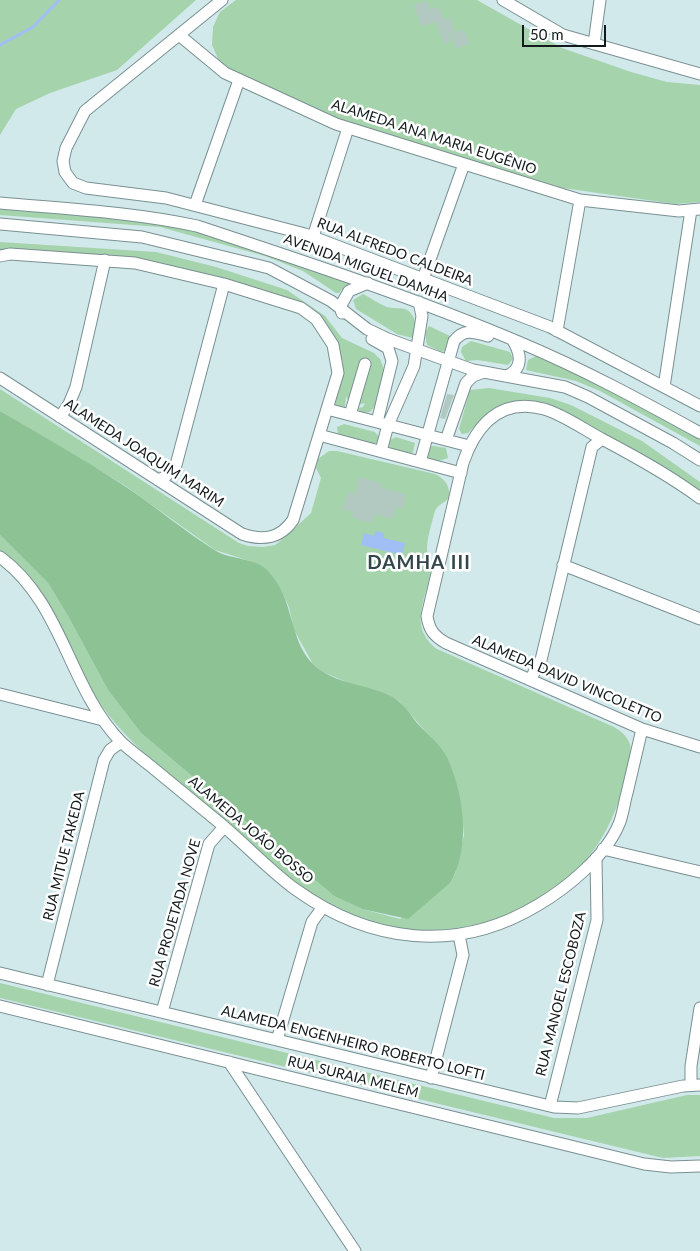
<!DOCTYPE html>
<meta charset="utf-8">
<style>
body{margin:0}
#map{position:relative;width:700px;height:1251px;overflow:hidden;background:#d1e9eb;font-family:Lato,sans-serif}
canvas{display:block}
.scale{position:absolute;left:522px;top:25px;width:84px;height:22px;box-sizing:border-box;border:2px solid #121a1b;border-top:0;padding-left:6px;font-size:15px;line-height:18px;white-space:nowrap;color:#121a1b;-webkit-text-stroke:4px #fff;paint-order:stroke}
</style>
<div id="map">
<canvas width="700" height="1251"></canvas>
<div class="scale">50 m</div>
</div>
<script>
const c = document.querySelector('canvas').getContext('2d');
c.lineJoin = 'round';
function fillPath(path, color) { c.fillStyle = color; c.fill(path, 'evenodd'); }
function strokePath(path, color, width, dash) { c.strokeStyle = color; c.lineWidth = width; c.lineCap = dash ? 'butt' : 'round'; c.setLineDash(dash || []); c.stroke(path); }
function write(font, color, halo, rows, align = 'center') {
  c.font = font + ' Lato,sans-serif'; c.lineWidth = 5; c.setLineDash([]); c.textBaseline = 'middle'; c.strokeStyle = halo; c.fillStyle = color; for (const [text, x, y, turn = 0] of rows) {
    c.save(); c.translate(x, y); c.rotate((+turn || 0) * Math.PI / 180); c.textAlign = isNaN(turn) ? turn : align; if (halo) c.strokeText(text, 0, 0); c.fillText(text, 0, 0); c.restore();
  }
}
fillPath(new Path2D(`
 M0 0H196L117 70 50 93 16 109 0 135Z
 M236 0H477L562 48 631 72 667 82 700 85V202L675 204 563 188 339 119 240 76 219 61 212 45 213 27 220 12Z
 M0 209 75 213 200 230 352 282 345 286 339 293H336L303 271 265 256 160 227 0 215Z
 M0 242 156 252 216 267 287 290 325 316 342 338 374 353 380 359 384 369 376 405 370 412 361 413 358 408 363 407 365 403 357 405 349 402 346 396 345 408 335 406 342 373V361L335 338 321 319 222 279 187 269 135 259 0 251Z
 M363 294C371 298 379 304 387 307 394 309 401 307 407 310 417 316 417 330 412 338L397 334 356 309 353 300Z
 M429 326 450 336 447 350 442 352 427 345 425 333Z
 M471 341 510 352 513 359 508 365 478 360 466 361 461 352 462 347Z
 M536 356 544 357 700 436V446L600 391 576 381 526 370 528 360Z
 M489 388 550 398 571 405 642 441 700 482V495L548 407 484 417 468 433 462 434 459 429 470 390Z
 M0 389 239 543 248 546 263 547 275 545 284 538 311 513 321 478 316 468 318 459 329 451H337L435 474C443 478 450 484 449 495 448 503 438 503 435 511 432 522 427 538 427 549 427 555 432 558 431 564 430 596 405 624 437 649L614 727C638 741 631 756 625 779 617 813 603 842 579 868 533 917 447 942 382 927 314 911 263 856 211 811 174 779 134 749 104 709 81 678 70 640 50 607 37 586 17 569 0 552V535L48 583 68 616 108 690 141 733 334 896 362 909 400 919 451 882 455 874 464 835 462 813 446 755 399 701 387 695 349 683 323 672 313 664 294 630 289 607 277 583 268 571 253 562 215 550 124 485 0 411Z
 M344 424 375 432 379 437 378 442 373 445 338 435 337 427Z
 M396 437 415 443 413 452 409 454 392 451 388 444 390 440Z
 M434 446 446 448 448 458 439 461 428 458 425 454 427 447Z
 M0 983 554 1118H587L687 1095H700V1156L663 1158 0 998Z`), '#a5d3ac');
fillPath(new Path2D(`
 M0 411C41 435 83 459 123 485 155 506 184 531 216 551 231 560 255 557 268 571 294 598 289 638 311 662 334 687 373 683 397 700 405 706 411 715 417 723 426 733 441 745 447 757 464 795 471 844 451 882L408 919 362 909 334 896 141 733 108 690 68 616 48 583 0 535Z`), '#8dc295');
fillPath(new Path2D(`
 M375 531 384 533V538L405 543 402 555 361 545 364 533 374 536Z`), '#a1bff5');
strokePath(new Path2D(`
 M0 45 33 27 59 0`), '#a1bff5', 3);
fillPath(new Path2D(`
 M427 1 430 9 439 7 444 20 450 18 455 32 449 35 451 41 444 44 436 22 421 26 414 5Z
 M464 30 470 44 456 48 451 34Z
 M447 394 454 395 445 419 440 418Z
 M359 477 380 483 382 488 406 494 403 509 396 507 392 519 375 514 372 523 353 518V512L343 509 348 492 355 494Z`), '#b2c9c2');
const minor = new Path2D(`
 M222 0 85 111 66 148 63 161 65 172 73 183 86 188 166 198 305 234 550 327 700 406
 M503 0 563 35 700 74
 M179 35 225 73 336 124 580 200 679 211 700 209
 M594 44 600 0
 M0 203C66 209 132 212 197 226 306 262 415 298 521 343 583 369 642 401 700 433
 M195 205 239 80
 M0 224 142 237 269 268 331 301 367 329 388 339 473 370 565 387 588 397 673 443 700 460
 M313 237 348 128
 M0 256 10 254 135 263 224 284 301 308 316 319 333 345 338 373 293 520C280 539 263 541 242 534L0 378
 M423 279 464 164
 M342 313 340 307 349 291 368 283
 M557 331 580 200
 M372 339 388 348 392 361 377 422
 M507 376C524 368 521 353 512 339
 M664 387 691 210
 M327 409 469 446
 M350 415 365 364
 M60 417 69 404 76 387 105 260
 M319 435 461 473
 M446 440 466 383 473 376 484 372
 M381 451 388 425 414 366 422 316 419 302
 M420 462 454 341C464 328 474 332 488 336
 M158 480 165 477 176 465 224 284
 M700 498C669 475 636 457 602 439 585 430 562 414 544 409 500 397 476 425 463 463L427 616C429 630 434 636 446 643L642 729 700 747
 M0 557C63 603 68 687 121 742 131 751 143 760 153 768 176 787 199 806 221 824 246 845 269 870 295 889 370 943 457 954 538 905 567 888 606 856 619 824 623 815 624 803 627 793 632 772 637 750 642 729
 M563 565 700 619
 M530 680 541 660 592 447 602 439
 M0 694 103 720
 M603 849 700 872
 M0 973 554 1107 578 1108 683 1086 700 1085
 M47 985 104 760 110 750 121 742
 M0 1006 644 1164 671 1167 700 1166
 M162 1012 209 844 224 827
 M277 1040 312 922 323 907
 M229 1062 355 1251
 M431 1078 463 955 459 935
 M691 1085V1066L700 1008
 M550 1106 597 920 596 858`);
strokePath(minor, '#7a9093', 13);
strokePath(minor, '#fff', 11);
write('14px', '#121a1b', '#fff', [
 ["ALAMEDA ANA MARIA EUGÊNIO",434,137,18],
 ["RUA ALFREDO CALDEIRA",395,252,21],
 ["AVENIDA MIGUEL DAMHA",366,268,20],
 ["ALAMEDA JOAQUIM MARIM",144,453,33],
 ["ALAMEDA DAVID VINCOLETTO",567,679,23],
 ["ALAMEDA JOÃO BOSSO",251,830,40],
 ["RUA MITUE TAKEDA",64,856,-76],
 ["RUA PROJETADA NOVE",175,913,-74],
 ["RUA MANOEL ESCOBOZA",561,994,-76],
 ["ALAMEDA ENGENHEIRO ROBERTO LOFTI",353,1043,14],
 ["RUA SURAIA MELEM",353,1077,14]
]);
c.letterSpacing = '1px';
write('bold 19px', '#33474a', '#fff', [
 ["DAMHA III",419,563]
]);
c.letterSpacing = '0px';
</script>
